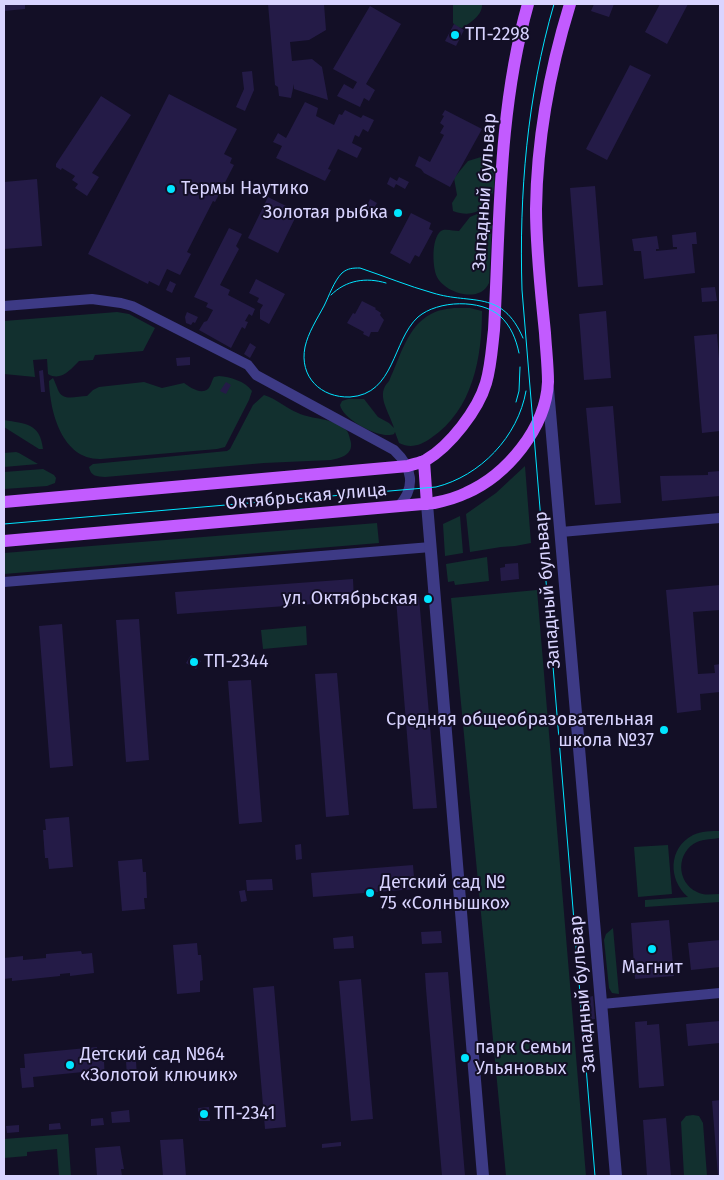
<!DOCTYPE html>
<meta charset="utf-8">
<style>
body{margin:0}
#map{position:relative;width:724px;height:1180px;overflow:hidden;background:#130f26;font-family:"Fira Sans",sans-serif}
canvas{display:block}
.frame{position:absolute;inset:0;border:5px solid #d9d4ff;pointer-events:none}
</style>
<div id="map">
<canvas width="724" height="1180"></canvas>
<div class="frame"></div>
</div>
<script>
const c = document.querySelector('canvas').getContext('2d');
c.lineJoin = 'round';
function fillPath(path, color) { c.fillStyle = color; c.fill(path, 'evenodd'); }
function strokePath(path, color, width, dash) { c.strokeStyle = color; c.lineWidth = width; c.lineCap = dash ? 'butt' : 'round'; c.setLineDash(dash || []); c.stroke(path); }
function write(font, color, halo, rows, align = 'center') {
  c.font = font + ' "Fira Sans",sans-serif'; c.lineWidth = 4; c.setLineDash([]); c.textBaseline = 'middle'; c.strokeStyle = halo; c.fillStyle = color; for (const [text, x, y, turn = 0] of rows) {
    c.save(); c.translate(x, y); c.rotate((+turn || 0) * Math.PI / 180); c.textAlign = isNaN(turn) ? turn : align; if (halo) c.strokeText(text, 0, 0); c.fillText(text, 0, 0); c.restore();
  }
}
fillPath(new Path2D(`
 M453 4H482C483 15 470 23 462 28L457 27 453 23Z
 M481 157 489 160C504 187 487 224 453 211L452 203 457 195 454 178 468 161Z
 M477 214 486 215 492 222 489 283C480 304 445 293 437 277 432 267 431 234 443 230 448 229 454 231 459 231L470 217Z
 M454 308H470L482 311C482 357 473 410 431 438 421 445 411 449 399 443L395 432 394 434C381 440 343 420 340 405L342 401 348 399H364L378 417 389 423 394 428C389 411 375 395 389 381 400 358 407 326 431 314 438 310 446 309 454 308Z
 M117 312 129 314 155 328 143 351 95 355 93 360 79 361C71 369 61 382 48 374L47 359 33 360 35 377 4 374V321Z
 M219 376C230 377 245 381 252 391L249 400 225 447 217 449 101 459C62 460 50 412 49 381L53 378C55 382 56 385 58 390 63 402 76 396 87 396L93 390 99 387 144 382 162 388 184 383C190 387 200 395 208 389 211 386 212 380 214 377Z
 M264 395C277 399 286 408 298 413 313 420 331 417 345 429 348 431 349 435 350 439 355 453 343 458 331 460L264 463 105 477C97 476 91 477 89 467L93 464 227 451 230 449 253 405Z
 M4 420C26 424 40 423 43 449H39L4 427Z
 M16 452 19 453 38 464 4 467V453Z
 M525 466 531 543 515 546 501 547 470 552 466 514 496 493Z
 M43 469 54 475 56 478 55 483 47 486 4 489V472Z
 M460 516 463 553 445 556 443 524Z
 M377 523 379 543 4 574V553Z
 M487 557 489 581 455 585 454 581 448 582 446 564Z
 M537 590 586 1176H506L451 598Z
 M306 626 307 645 263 649 261 630Z
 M720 831V838C713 839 704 839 697 842 676 852 676 882 697 892 704 896 712 894 720 894V902L645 907V900L688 897C668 880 668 848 693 835 701 831 712 831 720 831Z
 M668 845 672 894 638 897 634 847Z
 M613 928 619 994 612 993 609 988 604 940 606 934Z
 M693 1115 699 1116 703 1123 707 1176H684L681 1122 686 1116Z
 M68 1134 71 1176H59L57 1149 27 1152V1156L4 1158V1139Z`), '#12302f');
fillPath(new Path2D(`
 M4 4H25V9L4 11Z
 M268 4H324L326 30 309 40 290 42 292 61 312 59 322 67 328 100 294 89V84L291 98 279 96 278 87 275 85Z
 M594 4H614L609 17 591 11Z
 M660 4H688L667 44 645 32Z
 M370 6 401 24 366 84 375 90 369 101 364 98 360 107 337 96 344 84 353 89 357 82 333 69Z
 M454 24 464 30 456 46 445 41Z
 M630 65 651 75 607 160 586 149Z
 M252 71 254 90 245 111 236 107 244 89 242 72Z
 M169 94 237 129 224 154 232 158 230 163 234 165 215 202 213 201 187 252 191 254 180 275 167 269 159 286 149 281 148 284 88 254Z
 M101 96 131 115 92 173 99 177 87 196 75 188 78 184 72 180 75 176 62 168 61 170 56 167V164Z
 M305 102 318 108 316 116 334 125 339 114 342 115 345 110 361 118 363 115 374 120 368 132 363 129 359 137 355 135 352 143 362 148 357 158 338 149 328 169 331 170 325 181 276 158 282 146 273 142 278 133 286 138Z
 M445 110 482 129 450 187 424 173 421 169 415 166 419 156 430 162 444 135 440 133 444 126 440 123 444 116 442 115Z
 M390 177 397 181 399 177 409 182 405 189 396 184 394 188 387 184Z
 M37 179 42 246 4 249V182Z
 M595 186 603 285 578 287 570 188Z
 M268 197 298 212 278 253 248 238Z
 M370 199 377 203 370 215 364 212Z
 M411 213 431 223 429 229 433 231 419 257 415 255 410 264 390 253Z
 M229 228 242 234 236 246 239 249 220 285 230 290 228 295 255 309 252 316 249 314 245 321 248 322 245 329 242 327 231 348 199 330 204 322 207 321 213 310 206 307 208 303 194 297Z
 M696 232 697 244H692L695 273 644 279 641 251H634L632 239 657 236 659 249H656V251L677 249V247H673L672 235Z
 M256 279 285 294 269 324 260 319V310L263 305 257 302 259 298 249 293Z
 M170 281 176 284 172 293 166 290Z
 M715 287 717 301 702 302 701 288Z
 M362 301 376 308 375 309 381 313 380 315 384 320 378 332H371L369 337 363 334 364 332 347 323 353 313 355 314Z
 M606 311 611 378 584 380 579 314Z
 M187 312 198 317 195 323 193 322 191 325 186 323 185 317Z
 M717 334 720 370V431L702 433 694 336Z
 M250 343 256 347 250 358 244 354Z
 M190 357V365L177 366 176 358Z
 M43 370 45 392H41L39 371Z
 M226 382 231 385 226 394 220 391Z
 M613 406 621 503 595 505 586 408Z
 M720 471V496L662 501 660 476 708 475V472Z
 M518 563 519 579 501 581 500 568 505 567V564Z
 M353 579 354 601 177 614 175 592Z
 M720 585V610L693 612 698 674 715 673 714 665 720 664V692L700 694 701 710 677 713 666 590Z
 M419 597 437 808 413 809 396 599Z
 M139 619 149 760 126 762 116 620Z
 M62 624 73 766 50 768 39 626Z
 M191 655 201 661 196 669 186 663Z
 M337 673 349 815 326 817 315 674Z
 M251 680 262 822 239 824 228 681Z
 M69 817 73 867 49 869 48 858H45L43 830H46L45 819Z
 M301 844 302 859 296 860 295 845Z
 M142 859 143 872H146L147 898H144L145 909 122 911 118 861Z
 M413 865 415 889 313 897 311 873Z
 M272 879 273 890 247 891 246 880Z
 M245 890 247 901 241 902 239 891Z
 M669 920 674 976 635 979 631 923Z
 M441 931 442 943 422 944 421 932Z
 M353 936 354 948 334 949 333 938Z
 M720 940V967L691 970 688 943Z
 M197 943 198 955H201L203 980 200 981V992L177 994 173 945Z
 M81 951 82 954 92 953 94 973 70 976V973L60 974V976L12 981V978L4 979V958L23 956V960L46 958V954Z
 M448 972 465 1176H442L426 989 425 973Z
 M361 979 373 1119 351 1121 339 981Z
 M274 986 286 1127 265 1129 253 988Z
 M593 996 595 1019 589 1020 588 997Z
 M647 1021V1025L659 1024 664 1086 639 1088 635 1022Z
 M720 1021V1043L688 1046 686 1024Z
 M97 1047 98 1061H104L105 1081 94 1082 93 1071 33 1077 34 1087 22 1088 20 1068H25L24 1054Z
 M126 1061H136L137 1077H127Z
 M720 1100V1176H718L712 1101Z
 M209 1107 210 1121H199L198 1108Z
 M129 1110 130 1122 112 1123 111 1112Z
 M103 1118 104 1125 91 1126V1119Z
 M666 1118 671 1176H647L643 1120Z
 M60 1123 61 1129 49 1130V1124Z
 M19 1125V1132L7 1133 6 1126Z
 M183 1139 186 1176H163L160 1140Z
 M341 1142V1146L322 1148V1144Z
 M120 1146 124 1169H121L122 1176H97L95 1148Z`), '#241b47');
strokePath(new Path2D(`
 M4 306 92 299 121 303 132 306 248 365 256 375 394 450C412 467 417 487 398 507
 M561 532 720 518
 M4 582 431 547
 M602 1004 720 993`), '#3d3a85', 10);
strokePath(new Path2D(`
 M548 389 616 1176
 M427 504 483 1176`), '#3d3a85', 12);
strokePath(new Path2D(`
 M424 461 427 504
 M4 502 408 466C413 464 420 463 426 460 450 446 478 410 486 383 491 366 492 347 494 330 500 221 498 110 528 4
 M4 541 434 503C444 501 456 498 466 493 507 475 546 428 548 382 548 366 546 350 545 333 541 292 536 250 536 209 537 140 550 69 570 4`), '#c25bff', 12);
strokePath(new Path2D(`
 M554 4C527 97 519 194 522 290L595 1176
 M331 295C346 280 366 277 386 283
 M519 353C516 339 511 326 500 316 481 299 438 300 418 317 392 341 395 394 350 397 321 398 299 377 305 347 308 333 317 319 324 306 329 296 334 281 342 273 348 268 353 268 360 268 384 276 408 286 433 293 472 305 502 289 523 338
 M516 402 519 391 520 367
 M4 524 436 487C480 476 518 437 526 391`), '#00e5ff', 1);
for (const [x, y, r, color] of [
 [455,35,5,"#00e5ff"],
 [171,189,5,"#00e5ff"],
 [398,213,5,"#00e5ff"],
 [428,599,5,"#00e5ff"],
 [194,662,5,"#00e5ff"],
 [664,730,5,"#00e5ff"],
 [370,893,5,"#00e5ff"],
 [652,949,5,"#00e5ff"],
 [465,1058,5,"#00e5ff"],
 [70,1065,5,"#00e5ff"],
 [204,1114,5,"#00e5ff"]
]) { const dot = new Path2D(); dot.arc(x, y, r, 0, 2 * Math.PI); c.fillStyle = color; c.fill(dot); strokePath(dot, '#130f26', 2); }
write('18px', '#d9d4ff', '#130f26', [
 ["ТП-2298",465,35],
 ["Термы Наутико",181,189],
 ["Золотая рыбка",388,213,"right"],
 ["ул. Октябрьская",418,599,"right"],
 ["ТП-2344",204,662],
 ["Средняя общеобразовательная",654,720,"right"],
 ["школа №37",654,741,"right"],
 ["Детский сад №",380,883],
 ["75 «Солнышко»",380,904],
 ["Магнит",652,968,"center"],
 ["парк Семьи",475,1048],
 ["Ульяновых",475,1069],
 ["Детский сад №64",80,1055],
 ["«Золотой ключик»",80,1076],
 ["ТП-2341",214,1114]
], 'left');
write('18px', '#d9d4ff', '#130f26', [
 ["Западный бульвар",485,192,-86],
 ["Октябрьская улица",306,497,-5],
 ["Западный бульвар",548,590,-95],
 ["Западный бульвар",583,994,-95]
]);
</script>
